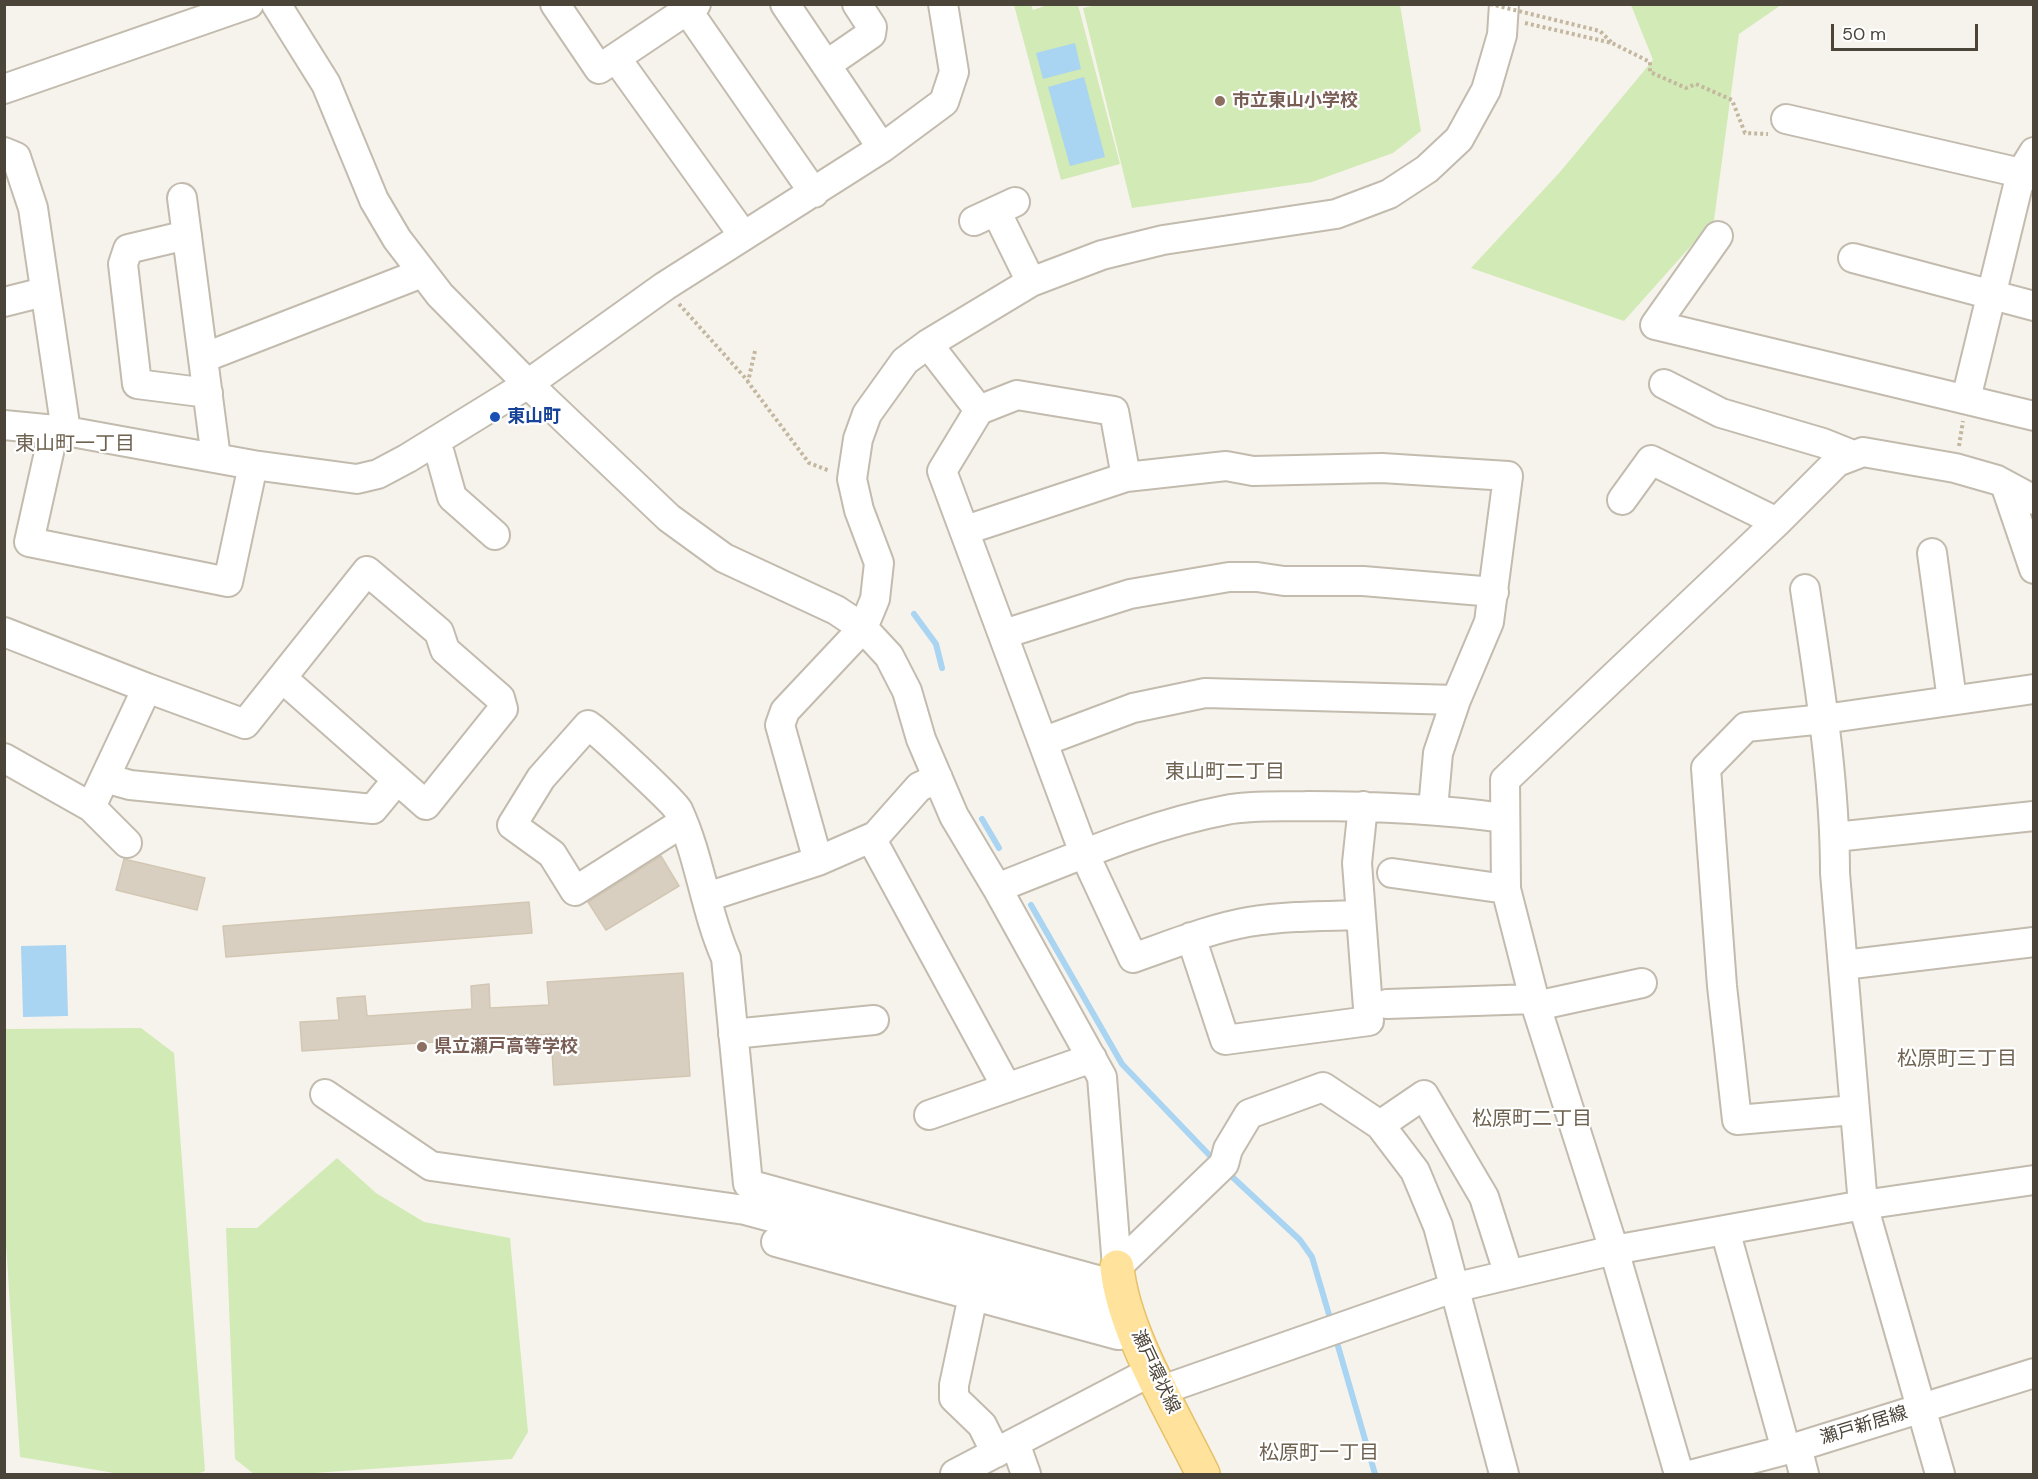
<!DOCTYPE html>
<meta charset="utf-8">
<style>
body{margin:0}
#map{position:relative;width:2038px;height:1479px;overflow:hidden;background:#f6f3ec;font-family:"DM Sans",sans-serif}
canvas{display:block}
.frame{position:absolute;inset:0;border:6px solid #4b4439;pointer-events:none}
.scale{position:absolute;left:1831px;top:24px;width:147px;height:27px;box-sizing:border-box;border:3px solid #4b4439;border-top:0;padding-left:8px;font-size:18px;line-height:21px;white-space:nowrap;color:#4b4439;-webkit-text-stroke:4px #fff;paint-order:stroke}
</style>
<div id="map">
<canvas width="2038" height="1479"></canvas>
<div class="frame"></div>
<div class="scale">50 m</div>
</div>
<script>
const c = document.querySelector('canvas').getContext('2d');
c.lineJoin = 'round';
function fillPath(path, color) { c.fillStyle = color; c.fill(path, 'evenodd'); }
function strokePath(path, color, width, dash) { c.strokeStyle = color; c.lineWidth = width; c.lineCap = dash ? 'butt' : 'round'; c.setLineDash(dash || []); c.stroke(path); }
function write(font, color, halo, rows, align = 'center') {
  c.font = font + ' "DM Sans","Noto Sans JP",sans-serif'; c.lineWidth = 4.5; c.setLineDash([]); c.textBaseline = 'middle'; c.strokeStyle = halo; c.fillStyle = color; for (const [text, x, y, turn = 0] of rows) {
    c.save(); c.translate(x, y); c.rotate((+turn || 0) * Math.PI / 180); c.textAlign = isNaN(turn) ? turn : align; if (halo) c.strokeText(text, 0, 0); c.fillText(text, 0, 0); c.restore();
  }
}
fillPath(new Path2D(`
 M1014 5H1031L1033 10 1047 5H1078L1120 164 1061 180Z
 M1096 5H1400L1421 131 1393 153 1312 182 1132 208 1083 8Z
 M1631 5H1781L1739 34 1714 220 1624 321 1471 268 1560 172 1653 60Z
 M141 1028 174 1053 205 1471 196 1474H120L20 1457 5 1229V1029Z
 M337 1158 376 1193 424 1222 510 1238 528 1432 512 1459 300 1474H254L235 1459 226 1228H257Z`), '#d2eab5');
fillPath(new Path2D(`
 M1075 43 1081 69 1043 79 1036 53Z
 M1084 77 1105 157 1070 166 1048 87Z
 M66 945 68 1016 23 1017 21 946Z`), '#a9d4f2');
strokePath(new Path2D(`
 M914 614 936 644 942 668
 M982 819 999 848
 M1031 905 1122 1064 1215 1161
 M1227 1172 1300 1240 1312 1257 1330 1318
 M1338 1346 1375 1474`), '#a9d4f2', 6);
const building = new Path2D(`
 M661 856 679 886 606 930 588 902Z
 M124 859 205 878 197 910 116 890Z
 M529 902 532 933 226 957 223 926Z
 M683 973 690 1076 554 1085 551 1034 302 1051 300 1022 339 1020 337 998 365 996 367 1016 472 1009 471 986 489 984 490 1008 549 1005 547 982Z`);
fillPath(building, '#d8cfc1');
strokePath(building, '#d3c7b4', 1.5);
const minor = new Path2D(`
 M276 4 326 84 374 200 397 239 440 295 528 384 669 518 724 558 836 610 863 628 889 656 907 691 921 739 954 816 997 888 1102 1077 1117 1267
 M555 4 599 69 696 4
 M683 4 814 193
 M785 4 882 148
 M616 58 743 235
 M826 65 871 34 872 27 857 4
 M4 89 249 4
 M1786 119 2034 176
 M4 152 16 157 33 208 66 431
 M182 198 216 458
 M996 211 1031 282
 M974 221 1015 202
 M187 235 128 249 123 264 137 384 208 393
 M1718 236 1655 325 2034 416
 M1853 258 2034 306
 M4 302 44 292
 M928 344 979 410
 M203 358 422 273
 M1664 384 1721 413 1823 443 1853 455
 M1966 399 2021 173 2034 152
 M4 425 66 431 253 465 357 479 378 474 408 458 528 384 665 286 882 148 944 102 954 72 943 4
 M54 430 29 542 228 582 253 465
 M432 444 440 454 452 497 495 535
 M1126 477 1114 411 1017 395 979 410 942 471 1084 853 1133 958C1171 945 1209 929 1248 922 1285 916 1322 916 1359 915
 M2006 487 2034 569
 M1622 500 1651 460 1777 522
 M966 530 1126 477 1226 466 1253 471 1382 468 1508 476 1489 622 1456 700 1438 753 1433 809
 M1932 553 1952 700
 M1805 589C1819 683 1835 778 1835 873L1863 1205 1940 1474
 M4 632 147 688 91 807
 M1004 634 1130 594 1229 577H1257L1284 581H1363L1494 592
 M147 688 245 724 367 571 439 632 445 650 500 698 503 709 426 805 282 678
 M1045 741 1133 708 1205 693 1456 700
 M4 758 91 807 127 843
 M105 778 130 785 373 809 397 780
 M682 823 575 891 552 854 512 825 541 778 588 725C598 731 674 802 678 810 700 857 705 911 726 958L748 1184 1119 1286
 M1835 837 2034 816
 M872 840 1007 1088
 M818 861 780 725 785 711 863 628 875 599 879 563 859 510 852 479 858 439 867 414 905 361 928 344 1031 282 1102 255 1163 240 1336 214 1389 194 1427 169 1459 139 1486 90 1502 35 1504 4
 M1392 873 1506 889
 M997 888C1072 859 1147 825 1226 810 1252 805 1282 807 1308 806 1374 806 1439 809 1504 818
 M707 897 818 861 873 837 872 840 919 787 938 778
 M1191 937 1225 1040 1369 1021 1357 863 1363 806
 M1844 965 2034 942
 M1387 1004 1534 999
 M1536 1006 1642 983
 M733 1034 874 1020
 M325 1094 431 1166 745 1210 1091 1303 1124 1306
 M1854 1110 1737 1120 1722 986 1706 768 1746 727 1824 719 2034 689
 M929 1115 1092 1058
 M1380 1125 1424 1095 1484 1197 1509 1275
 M1725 1230 1786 1450
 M776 1242 1118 1335 1136 1333
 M1117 1267 1224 1164 1228 1149 1249 1114 1323 1087 1380 1125 1415 1171 1438 1226 1504 1474
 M973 1296 954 1385V1398L982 1425 996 1453
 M1162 1390 1453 1288 1614 1250 1863 1205 2034 1180
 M1015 1443 1026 1474
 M1797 1447 1804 1474
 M955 1474 1152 1371
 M1679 1474 1614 1250 1536 1006 1506 889 1505 780 1777 522 1837 462 1863 452 1955 468 1997 480 2034 500
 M1694 1474 1797 1447 2034 1373`);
const major = new Path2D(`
 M1117 1267C1123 1332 1174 1414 1203 1474`);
strokePath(minor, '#c2bbae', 32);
strokePath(major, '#e6c16a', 36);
strokePath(new Path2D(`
 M1525 23 1612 43 1650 62V72L1686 88 1696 84 1732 100 1745 133 1768 134
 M679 304 748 381
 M755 351 748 382 809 463 830 471
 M1959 446 1963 421`), '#c4b79f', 4, [3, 3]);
strokePath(minor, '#fff', 28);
strokePath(major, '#ffe39c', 33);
strokePath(new Path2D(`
 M1490 4 1600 31 1612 43`), '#c4b79f', 4, [3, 3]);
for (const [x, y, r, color] of [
 [1220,101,6,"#8d6e63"],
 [495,417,6,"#1a4fb4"],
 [422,1047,6,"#8d6e63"]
]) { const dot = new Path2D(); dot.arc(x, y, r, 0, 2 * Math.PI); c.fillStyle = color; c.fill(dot); strokePath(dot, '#fff', 2); }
write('bold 18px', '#785e54', '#fff', [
 ["市立東山小学校",1232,101],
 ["県立瀬戸高等学校",434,1047]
], 'left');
write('bold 18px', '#164399', '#fff', [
 ["東山町",507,417]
], 'left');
write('18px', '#4b4439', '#fff', [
 ["瀬戸環状線",1155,1372,65],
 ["瀬戸新居線",1864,1426,-17]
]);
write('20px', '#6e6250', '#fff', [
 ["東山町一丁目",75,445],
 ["東山町二丁目",1225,773],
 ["松原町三丁目",1957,1060],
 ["松原町二丁目",1532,1120],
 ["松原町一丁目",1319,1454]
]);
</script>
